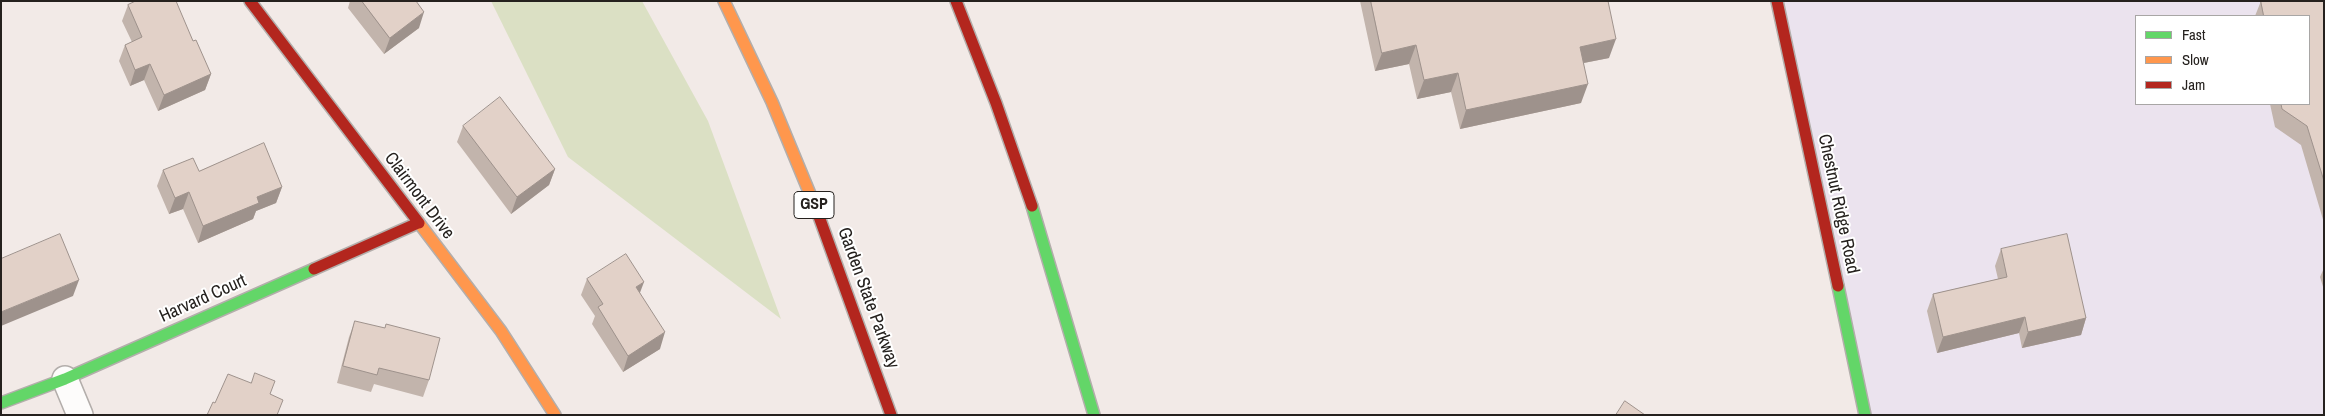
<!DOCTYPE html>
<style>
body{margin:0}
#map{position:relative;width:2325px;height:416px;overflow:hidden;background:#f2eae7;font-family:"Archivo Narrow",sans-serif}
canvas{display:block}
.frame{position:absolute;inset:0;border:2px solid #25211e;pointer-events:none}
.legend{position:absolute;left:2135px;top:15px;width:175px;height:90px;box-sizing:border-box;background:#fff;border:1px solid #a8a6a5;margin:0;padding:6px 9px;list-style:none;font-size:15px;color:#25211e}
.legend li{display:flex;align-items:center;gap:10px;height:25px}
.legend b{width:25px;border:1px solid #a8a6a5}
</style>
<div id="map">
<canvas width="2325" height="416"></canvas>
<div class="frame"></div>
<ul class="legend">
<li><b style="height:6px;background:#63d668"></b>Fast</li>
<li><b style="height:6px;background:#ff974d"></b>Slow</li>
<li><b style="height:6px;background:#b3261e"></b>Jam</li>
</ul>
</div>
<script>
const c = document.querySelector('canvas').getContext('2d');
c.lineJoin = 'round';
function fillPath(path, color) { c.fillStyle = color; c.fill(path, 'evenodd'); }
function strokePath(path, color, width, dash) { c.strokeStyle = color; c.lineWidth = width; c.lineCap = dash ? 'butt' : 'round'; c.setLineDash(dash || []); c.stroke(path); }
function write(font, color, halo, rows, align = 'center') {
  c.font = font + ' "Archivo Narrow",sans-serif'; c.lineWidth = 4; c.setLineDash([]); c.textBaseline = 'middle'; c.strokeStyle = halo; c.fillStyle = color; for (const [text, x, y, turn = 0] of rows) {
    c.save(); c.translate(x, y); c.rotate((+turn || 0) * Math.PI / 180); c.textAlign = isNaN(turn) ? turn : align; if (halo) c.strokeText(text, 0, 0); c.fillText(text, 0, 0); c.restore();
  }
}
fillPath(new Path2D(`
 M1777 1H2324V415H1865ZM2136 16H2309V104H2136Z`), '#ebe3ee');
fillPath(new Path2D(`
 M491 1H642L708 121 781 319 568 157Z`), '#dbe0c4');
const street = new Path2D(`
 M65 379 80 415`);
const fast = new Path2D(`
 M1032 206 1094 415
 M1838 286 1865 415
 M1 403 65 379 314 269`);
const slow = new Path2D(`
 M724 1 772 102 817 211
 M419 223 501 331 555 415`);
const jam = new Path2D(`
 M250 1 419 223
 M956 1 996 103 1032 206
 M1777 1 1838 286
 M817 211 891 415
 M314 269 418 223`);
strokePath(street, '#b3aeab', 28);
strokePath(fast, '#b3aeab', 14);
strokePath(slow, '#b3aeab', 14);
strokePath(jam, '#b3aeab', 14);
strokePath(street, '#fdfcfb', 25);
strokePath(fast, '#63d668', 11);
strokePath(slow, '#ff974d', 11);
strokePath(jam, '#b3261e', 11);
fillPath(new Path2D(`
 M350 1H416L419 28 384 54 348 8Z
 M1360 1H1608L1609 58 1584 63 1581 103 1460 129 1451 92 1417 99 1409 64 1375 71Z
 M2261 1H2324V223L2301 145 2275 127 2270 104H2309V16H2255Z
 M128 5 193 41 211 74 205 90 158 111 144 80 130 86 119 61 125 45 132 42 122 21Z
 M463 126 555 169 549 185 511 214 457 142Z
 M163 170 199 171 282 187 276 203 256 211 253 219 198 243 183 209 169 214 157 186Z
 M2001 249 2086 318 2081 335 2022 348 2019 333 1937 353 1927 311 1933 294 1998 279 1995 266Z
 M2324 268V290L2320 277Z
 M587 279 640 293 660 349 623 372 592 324 595 316 581 295Z
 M355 321 429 380 423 397 374 384 371 392 337 383 349 337Z`), '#c2b4ac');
fillPath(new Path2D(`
 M424 12 419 28 384 54 390 38Z
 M1616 39 1609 58 1573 65 1580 47Z
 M1416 45 1409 64 1375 71 1382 53Z
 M150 64 144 80 130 86 135 70Z
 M1458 73 1451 92 1417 99 1424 80Z
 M211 74 205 90 158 111 164 95Z
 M1588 84 1581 103 1460 129 1466 110Z
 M555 169 549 185 511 214 517 197Z
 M282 187 276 203 256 211 253 219 198 243 203 226 257 197Z
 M189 192 183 209 169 214 175 198Z
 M79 280 73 296 1 326V312Z
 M644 282 638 298 636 287Z
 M2025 317 2019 333 1937 353 1943 337Z
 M2086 318 2081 335 2022 348 2028 332Z
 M665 332 660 349 623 372 628 356Z`), '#9e928c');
const building = new Path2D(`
 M136 1H176L193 41 196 40 211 74 164 95 150 64 135 70 125 45 142 37 128 5Z
 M362 1H416L424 12 390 38Z
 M1371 1H1608L1616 39 1580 47 1588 84 1466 110 1458 73 1424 80 1416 45 1382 53Z
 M2261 1H2324V181L2307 126 2282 109 2281 104H2309V16H2264Z
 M500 97 555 169 517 197 463 126Z
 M264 143 282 187 257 197 259 203 203 226 189 192 175 198 163 170 193 158 199 171Z
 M60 234 79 280 1 312V259Z
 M2067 234 2086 318 2028 332 2025 317 1943 337 1933 294 2007 277 2001 249Z
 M626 254 644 282 636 287 665 332 628 356 598 307 603 304 587 279Z
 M355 321 385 328 386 324 440 338 429 380 379 368 377 375 343 366Z
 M255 373 275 381 270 394 283 400 277 415H207L213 402 215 403 228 374 251 383Z
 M1625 401 1645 415H1616Z`);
fillPath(building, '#e2d1c8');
strokePath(building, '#9e928c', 1);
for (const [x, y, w] of [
 [814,205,40]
]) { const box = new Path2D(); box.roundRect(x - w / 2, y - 13.5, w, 27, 4); c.fillStyle = '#fff'; c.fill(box); strokePath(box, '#25211e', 1); }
write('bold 16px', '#25211e', null, [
 ["GSP",814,205]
]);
write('18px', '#25211e', '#fff', [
 ["Clairmont Drive",419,196,53],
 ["Chestnut Ridge Road",1838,204,78],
 ["Garden State Parkway",868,298,70],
 ["Harvard Court",203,299,-24]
]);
</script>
